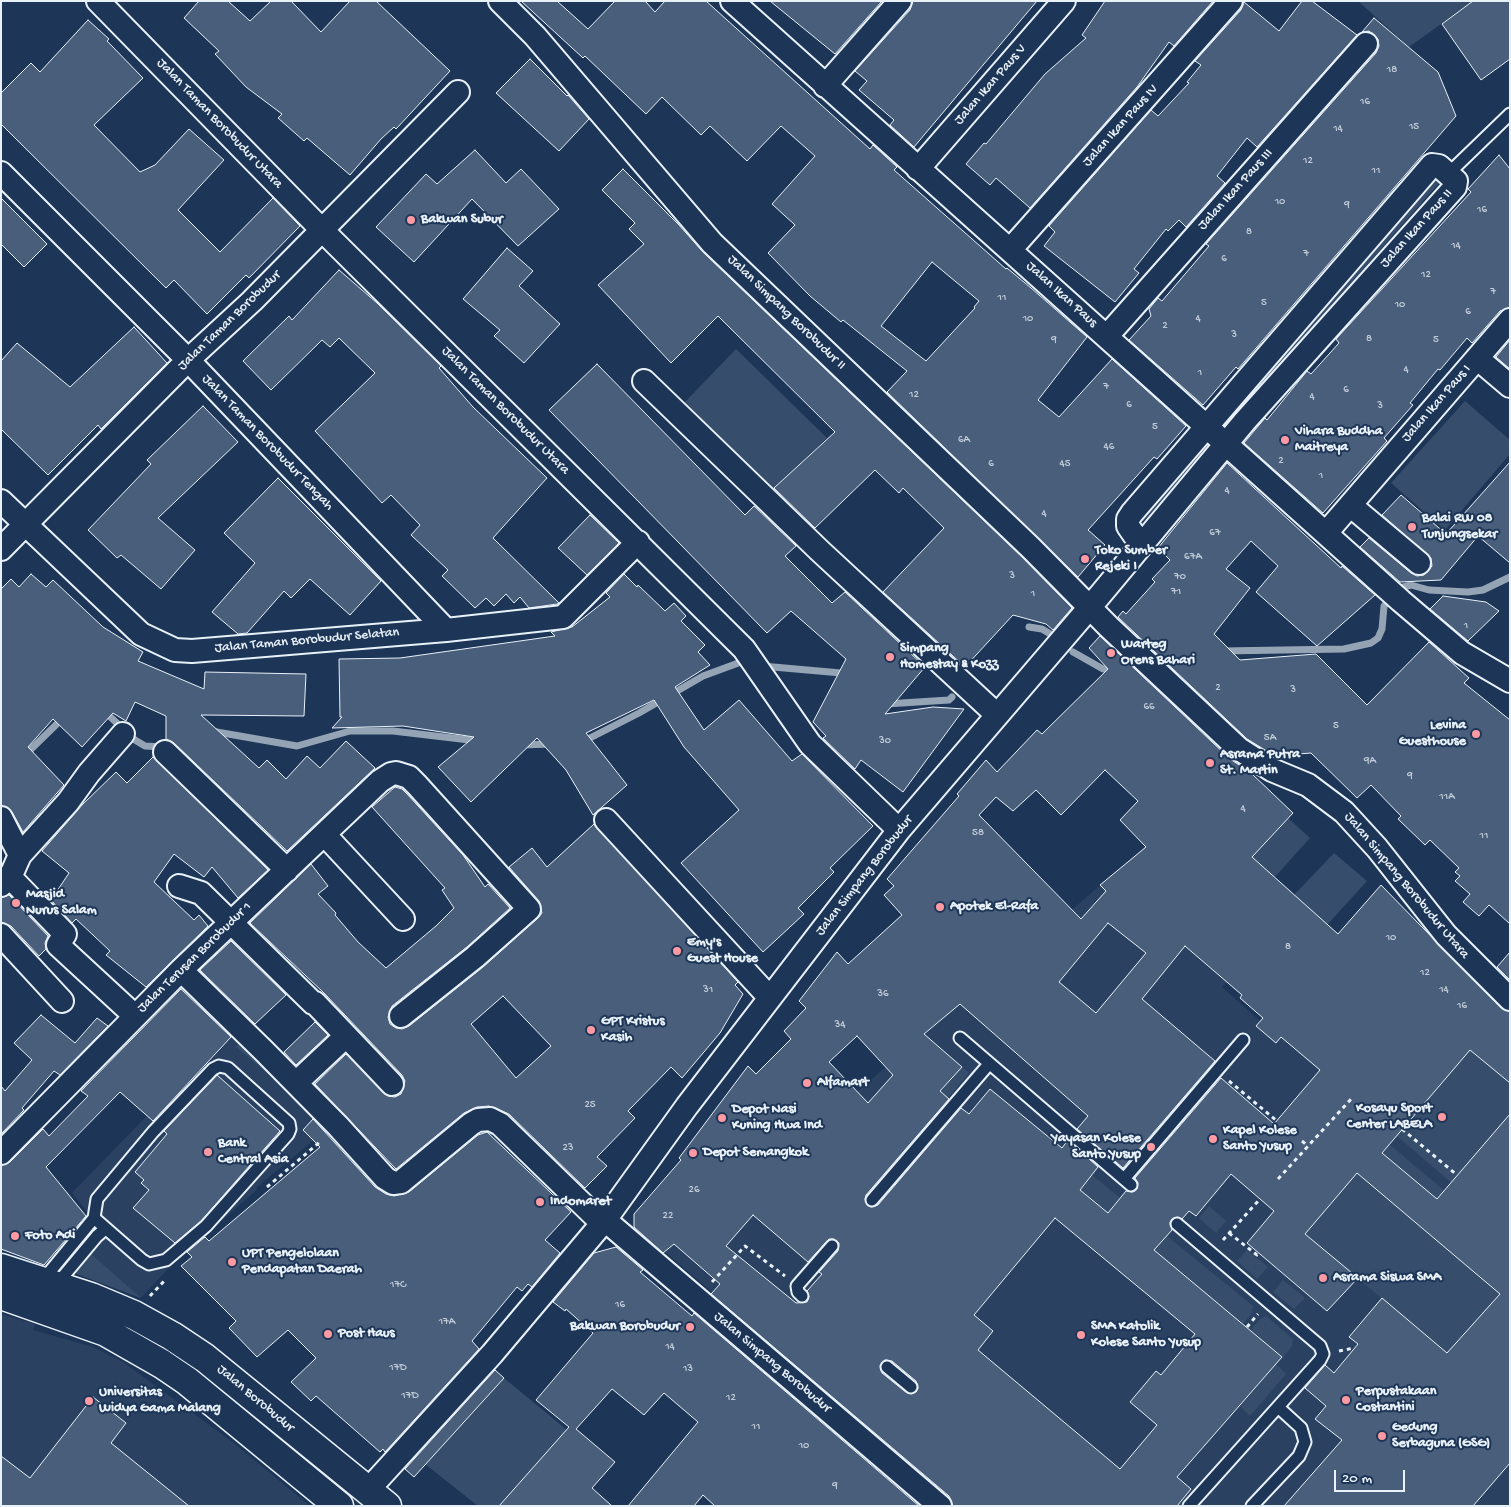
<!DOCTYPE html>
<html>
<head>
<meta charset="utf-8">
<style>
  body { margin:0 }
  #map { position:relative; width:1511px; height:1507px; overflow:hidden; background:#1d3557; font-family:"Gochi Hand",sans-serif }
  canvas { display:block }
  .frame { position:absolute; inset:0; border:2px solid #e8f1f8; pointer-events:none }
  .scale { position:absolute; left:1334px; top:1470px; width:71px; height:22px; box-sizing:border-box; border:2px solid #e8f1f8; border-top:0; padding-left:6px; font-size:15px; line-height:18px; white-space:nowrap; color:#e8f1f8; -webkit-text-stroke:4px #1d3557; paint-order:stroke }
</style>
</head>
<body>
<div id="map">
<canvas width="1511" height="1507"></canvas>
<div class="frame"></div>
<div class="scale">20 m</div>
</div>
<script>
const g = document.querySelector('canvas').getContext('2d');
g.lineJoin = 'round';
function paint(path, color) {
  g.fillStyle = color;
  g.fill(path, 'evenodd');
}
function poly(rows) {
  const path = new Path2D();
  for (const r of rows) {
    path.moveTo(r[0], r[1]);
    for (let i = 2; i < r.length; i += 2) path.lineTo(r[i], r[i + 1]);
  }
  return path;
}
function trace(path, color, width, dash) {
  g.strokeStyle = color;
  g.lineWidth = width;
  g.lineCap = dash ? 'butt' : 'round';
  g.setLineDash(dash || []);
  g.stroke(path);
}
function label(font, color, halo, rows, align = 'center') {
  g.font = font + ' "Gochi Hand",sans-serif';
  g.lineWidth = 4;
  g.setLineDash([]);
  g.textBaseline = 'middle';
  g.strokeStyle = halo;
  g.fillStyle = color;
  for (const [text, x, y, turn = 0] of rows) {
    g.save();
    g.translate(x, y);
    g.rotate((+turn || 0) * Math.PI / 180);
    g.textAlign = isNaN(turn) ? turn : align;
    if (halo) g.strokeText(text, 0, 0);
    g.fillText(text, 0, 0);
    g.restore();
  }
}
const built = poly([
  [1189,802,1255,949,1222,987,1260,1021,1470,1050,1510,1083,1510,1506,965,1506,665,1252,814,1128,1135,856],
  [237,1031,332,1125,256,1188,257,1190,181,1255,141,1298,75,1273,44,1265,89,1214,72,1193,163,1099,171,1106],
  [1,1314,35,1324,33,1330,93,1347,123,1362,230,1440,310,1506,1,1506]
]);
const green = poly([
  [1358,1,1473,1,1409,47],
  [1436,178,1440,182,1231,419,1226,419],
  [736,349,827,438,770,492,682,405],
  [1465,401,1510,440,1510,454,1445,530,1391,483],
  [1205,446,1206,450,1144,521,1138,521],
  [1288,818,1310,838,1274,878,1251,858],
  [1334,853,1367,881,1327,925,1294,895],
  [1380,971,1510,1083,1510,1233,1307,1059],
  [244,1038,309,1108,236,1047],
  [962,1067,969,1073,926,1124,918,1116],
  [1357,1117,1510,1246,1510,1262,1350,1125],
  [1357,1173,1500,1294,1447,1353,1305,1234],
  [1092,1175,1120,1198,1113,1206,1159,1244,1167,1236,1253,1306,1252,1313,1243,1324,1080,1190],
  [1209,1206,1226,1221,1216,1233,1199,1218],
  [1247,1250,1268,1267,1257,1279,1237,1261],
  [91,1254,141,1298,77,1274,76,1270],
  [1283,1280,1305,1298,1294,1309,1273,1292],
  [1266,1316,1293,1339,1292,1346,1283,1358,1251,1330,1260,1319],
  [1276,1364,1286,1374,1250,1416,1240,1406],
  [504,1378,567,1430,499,1506,478,1506,425,1464]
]);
const stream = poly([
  [1029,627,1042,629,1052,635],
  [1222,651,1344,649,1371,643,1378,638,1382,629,1384,606,1400,588,1411,585,1429,590,1468,592,1483,590,1510,577],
  [1073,652,1103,669,1117,669,1143,665],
  [762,666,841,673,847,677],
  [886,704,949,700,952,697],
  [104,711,135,740,145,746,163,747],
  [211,731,297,746,350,731,393,731,478,741],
  [581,740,588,739,639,713,703,676,741,662,749,664],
  [521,745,551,744],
  [24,756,63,718]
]);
const building = poly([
  [199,1,228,1,250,21,271,1,291,1,321,32,350,1,376,1,450,71,396,129,394,127,381,139,350,175,307,138,304,141,278,118,282,114,246,87,215,54,219,51,184,18,199,1],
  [521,1,557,1,588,29,615,1,645,1,655,12,665,1,706,1,870,149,873,145,897,167,894,170,1006,269,1007,268,1031,288,1087,337,1038,400,1059,417,1112,359,1186,426,1157,459,1154,457,1088,530,1105,545,1078,577,887,392,907,371,843,320,841,322,810,296,768,253,795,225,772,204,815,156,781,126,747,161,710,126,701,135,662,97,646,114,585,56,583,58,521,1],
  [932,262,979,301,974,307,975,308,926,361,881,326,932,262],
  [770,1,882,1,835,54,770,1],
  [913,1,1037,1,914,147,890,125,894,120,859,90,867,81,855,71,910,10,913,1],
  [1105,1,1213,1,1174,46,1169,42,1137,87,1030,208,996,178,990,185,966,164,984,143,986,144,1045,74,1086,38,1082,35,1105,1],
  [1302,1,1312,1,1357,35,1257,147,1247,138,1217,176,1225,183,1186,227,1179,220,1168,231,1166,229,1134,269,1139,273,1115,302,1044,246,1055,232,1049,226,1151,110,1158,116,1189,83,1187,82,1201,65,1195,61,1241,10,1244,2,1279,31,1302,1],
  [1473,1,1510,1,1510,59,1481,80,1442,24,1473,1],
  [1374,18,1438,72,1456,116,1238,369,1236,367,1203,405,1129,340,1151,316,1149,309,1158,298,1162,301,1209,246,1206,244,1376,53,1379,46,1378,39,1369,31,1362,32,1374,18],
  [88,20,109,39,107,41,143,78,94,125,140,172,155,165,189,129,224,160,178,210,220,252,273,198,300,226,249,278,246,275,207,314,174,280,166,288,1,124,1,93,31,63,40,72,88,20],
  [530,59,567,96,568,95,589,119,559,151,496,93,530,59],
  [475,150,506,183,521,169,559,209,518,246,472,199,414,262,376,227,426,174,437,184,475,150],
  [1499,155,1510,169,1510,307,1500,311,1472,343,1467,338,1440,370,1438,369,1410,403,1413,405,1384,438,1387,441,1323,513,1244,443,1265,418,1267,420,1307,371,1311,374,1339,343,1336,339,1471,192,1468,189,1499,155],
  [623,169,678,224,703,252,1022,557,1072,608,1053,630,1046,624,1013,615,965,667,883,592,944,528,903,488,899,493,875,470,815,528,774,488,835,432,718,316,671,363,598,285,644,244,629,229,635,223,602,190,623,169],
  [1,198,47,244,24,267,1,244,1,198],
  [507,248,533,271,519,286,560,324,524,363,494,336,500,330,463,299,507,248],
  [339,270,377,303,441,366,439,368,473,407,547,478,493,538,559,603,557,604,529,608,520,597,514,603,506,594,494,606,486,598,475,608,442,576,448,570,411,535,420,525,391,495,382,503,315,431,375,373,339,338,330,347,322,340,271,390,243,361,289,316,292,320,339,270],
  [134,327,167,363,101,429,98,425,48,475,1,429,1,361,17,343,70,387,134,327],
  [1510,340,1510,369,1496,357,1510,340],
  [597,364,745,515,754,506,796,546,785,556,832,603,845,592,925,667,885,714,933,707,964,709,903,792,861,760,855,769,823,738,826,736,813,722,846,659,791,611,767,633,549,410,597,364],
  [203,406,238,442,158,518,195,550,161,589,121,555,117,558,88,530,151,464,147,460,203,406],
  [1510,462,1510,563,1478,536,1441,580,1400,582,1360,547,1369,538,1411,573,1417,576,1424,575,1432,566,1431,558,1382,515,1401,495,1446,534,1510,462],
  [1227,463,1341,568,1342,566,1375,595,1317,646,1256,592,1278,566,1251,541,1226,569,1250,588,1214,634,1240,660,1316,654,1367,705,1429,642,1469,678,1464,683,1510,720,1510,924,1489,905,1479,916,1463,902,1470,894,1455,881,1460,876,1455,872,1459,868,1430,840,1425,845,1398,819,1401,816,1371,785,1357,798,1311,753,1275,756,1247,739,1118,617,1123,611,1126,614,1155,582,1152,579,1170,560,1158,548,1227,463],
  [278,478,381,581,350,615,310,579,291,598,284,591,247,633,238,634,212,612,255,563,224,533,278,478],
  [590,515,619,543,587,575,558,548,590,515],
  [31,574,46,587,53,580,103,627,143,652,138,661,204,689,205,672,306,674,304,716,201,715,259,768,267,760,286,779,307,756,320,768,346,741,375,768,287,851,174,743,166,739,166,716,135,702,126,721,113,713,82,747,53,719,28,747,64,785,23,832,12,812,1,805,1,589,11,579,19,587,31,574],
  [624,574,637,587,638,585,665,611,674,603,686,616,681,621,705,645,698,652,710,665,675,687,704,730,739,700,792,761,802,754,873,826,830,868,834,872,798,908,804,914,763,952,681,863,739,810,684,747,654,700,586,733,627,785,593,815,566,770,537,738,471,802,438,767,474,737,403,726,332,728,342,717,340,717,339,659,400,658,555,636,551,632,572,627,610,597,606,593,624,574],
  [1443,596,1486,602,1499,611,1468,641,1430,609,1443,596],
  [1100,636,1230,759,1250,772,1293,813,1252,857,1338,934,1381,885,1501,1008,1510,1012,1510,1083,1470,1050,1382,1153,1437,1199,1510,1114,1510,1463,1473,1506,1284,1506,1342,1440,1315,1419,1326,1406,1305,1388,1325,1365,1334,1373,1358,1344,1349,1337,1382,1298,1447,1353,1500,1294,1357,1173,1305,1234,1358,1278,1327,1311,1247,1243,1274,1211,1231,1174,1196,1216,1189,1211,1182,1219,1178,1217,1172,1219,1170,1223,1172,1230,1154,1250,1282,1357,1177,1477,1191,1489,1177,1506,953,1506,949,1496,711,1294,720,1284,674,1244,663,1253,634,1227,634,1214,681,1160,679,1158,748,1066,756,1074,791,1039,784,1031,806,1008,799,1001,837,952,848,964,902,915,884,895,894,886,887,879,959,796,957,794,986,760,997,772,1037,730,1042,734,1108,669,1089,648,1100,636],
  [1105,770,1138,801,1120,820,1146,847,1100,885,1106,891,1081,919,979,815,996,797,1013,811,1036,790,1061,815,1105,770],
  [1108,923,1146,953,1096,1013,1059,982,1108,923],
  [1185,946,1242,995,1240,998,1263,1018,1256,1026,1276,1043,1281,1037,1320,1070,1274,1124,1221,1078,1135,1178,1138,1183,1137,1189,1133,1192,1126,1191,1108,1213,1080,1190,1098,1167,1068,1140,1062,1148,990,1089,969,1114,961,1108,878,1205,871,1207,867,1205,865,1199,866,1195,949,1099,940,1091,962,1067,924,1034,960,1004,1088,1116,1077,1129,1123,1168,1215,1061,1142,999,1185,946],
  [857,1036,893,1075,868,1103,829,1062,857,1036],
  [753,1215,808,1262,829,1239,834,1239,839,1243,838,1251,819,1272,822,1274,807,1291,809,1297,807,1302,796,1303,726,1246,753,1215],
  [1055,1218,1195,1334,1161,1375,1156,1371,1130,1402,1157,1425,1120,1469,978,1350,993,1331,974,1315,1055,1218],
  [885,1360,892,1361,916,1381,918,1388,916,1392,907,1393,882,1373,880,1365,885,1360],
  [153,757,268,870,238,898,212,867,204,877,174,854,154,882,194,920,199,915,208,926,146,987,106,955,110,951,76,919,72,923,51,900,69,873,42,851,83,804,116,772,127,783,153,757],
  [395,787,402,789,407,794,463,855,485,887,488,884,510,908,467,947,392,1006,388,1017,390,1024,396,1028,402,1029,409,1026,483,967,538,918,542,913,539,901,509,867,532,848,547,867,594,824,738,982,735,985,743,994,720,1033,682,1078,671,1067,628,1111,635,1118,597,1157,607,1166,585,1188,509,1114,489,1106,477,1107,464,1113,396,1169,315,1084,346,1054,388,1096,395,1097,401,1094,405,1081,402,1075,325,994,250,923,311,864,328,886,318,894,336,913,335,915,358,942,386,968,436,926,454,908,442,890,445,888,372,807,395,787],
  [503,996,551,1046,516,1078,471,1024,503,996],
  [9,895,48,936,45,943,46,949,39,956,11,926,1,922,1,898,9,895],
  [231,941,286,995,255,1024,200,970,231,941],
  [1510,952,1510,980,1497,967,1510,952],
  [181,989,231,1037,153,1121,120,1092,46,1167,86,1216,44,1265,1,1249,1,1166,10,1162,43,1129,49,1136,88,1096,81,1091,181,989],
  [41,1015,75,1043,97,1018,108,1026,60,1075,54,1071,22,1108,24,1110,1,1134,1,1086,5,1091,32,1060,14,1043,41,1015],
  [315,1022,328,1035,296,1065,284,1052,315,1022],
  [217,1075,280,1131,201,1221,175,1243,133,1208,149,1190,141,1183,144,1180,135,1172,167,1134,164,1131,217,1075],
  [313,1119,375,1187,386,1194,394,1196,409,1192,478,1135,487,1132,571,1212,545,1240,560,1253,532,1287,528,1284,522,1291,517,1287,472,1341,479,1349,385,1452,383,1449,380,1452,316,1396,311,1401,291,1382,316,1358,288,1330,257,1357,229,1328,236,1321,181,1266,192,1257,187,1252,205,1237,209,1241,320,1147,303,1130,313,1119],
  [616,1247,643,1270,640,1272,692,1316,694,1313,919,1506,715,1506,703,1495,694,1506,628,1506,698,1422,664,1393,644,1415,612,1389,576,1429,615,1462,592,1488,612,1506,499,1506,569,1427,536,1400,593,1333,566,1309,565,1311,553,1302,594,1253,616,1247],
  [495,1370,504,1378,414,1477,405,1469,495,1370],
  [93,1397,126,1423,111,1443,189,1506,1,1506,1,1456,30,1478,93,1397]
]);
const path = poly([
  [1229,1081,1277,1121],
  [1402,1129,1457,1175],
  [1302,1141,1308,1146],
  [1278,1179,1352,1098],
  [267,1187,321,1141],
  [1229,1233,1257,1255,1259,1253],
  [1223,1240,1260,1199],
  [712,1282,745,1246,785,1276],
  [150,1296,166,1279],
  [1247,1327,1258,1314],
  [1339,1351,1354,1348],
  [1460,1439,1463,1441]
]);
const service = poly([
  [1448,174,1510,114],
  [960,1038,1131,1185],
  [1124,1179,1243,1040],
  [872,1200,989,1064],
  [1177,1224,1320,1346,1323,1354,1320,1360,1189,1506],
  [43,1280,94,1218,97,1199,153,1132,213,1069,219,1066,228,1068,289,1123,290,1129,288,1134,206,1226,166,1260,149,1264,142,1260,94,1218],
  [56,1285,97,1236,105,1229],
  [802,1296,798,1292,797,1286,832,1246],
  [887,1367,911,1387],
  [1252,1506,1299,1456,1305,1442,1301,1428,1278,1407]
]);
const minor = poly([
  [98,1,322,230,744,649,810,744,899,830],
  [500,1,535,36,712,243,1031,548,1109,627,1239,749,1272,770,1308,785,1344,812,1377,848,1446,935,1510,999],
  [732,1,1401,601,1462,653,1510,681],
  [825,86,900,1],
  [918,169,1064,1],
  [1,173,188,360,446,630],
  [1010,250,1231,1],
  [1107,336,1366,44],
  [1477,358,1510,386],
  [644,381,820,551,996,714],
  [1,501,141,634,175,650,192,651,446,630,563,617,638,542],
  [1350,505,1419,563],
  [1326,533,1510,320],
  [1,549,188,360,252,301,458,92],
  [165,752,287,870],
  [1,818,20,855],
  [606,820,770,998],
  [324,834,403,919],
  [9,876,65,934,58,945,135,1016],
  [1,885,12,873,20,855,68,802,89,773,123,734],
  [179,886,201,893,313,1003,315,1003,392,1084],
  [1,935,62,1001],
  [181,970,263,1050,338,1126,385,1178,393,1183,401,1182,471,1124,478,1120,490,1119,500,1124,602,1223],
  [296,1083,346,1036],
  [1,1153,181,970,380,781,391,774,396,773,409,777,417,785,529,909,475,957,401,1016],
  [605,1220,940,1506],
  [368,1490,492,1354,605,1220,687,1106,899,830,1090,607,1245,421,1455,187,1456,181,1439,166,1432,165,1132,513,1128,519,1128,526,1141,545]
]);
const primary = poly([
  [1,1268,91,1297,134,1315,172,1336,205,1358,387,1506],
  [1,1295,106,1332,162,1364,187,1381,339,1506]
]);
const markers = [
  [411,220,5,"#ff9aa2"],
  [1285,440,5,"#ff9aa2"],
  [1412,527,5,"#ff9aa2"],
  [1085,559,5,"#ff9aa2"],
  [1111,653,5,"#ff9aa2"],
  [890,657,5,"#ff9aa2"],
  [1476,734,5,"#ff9aa2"],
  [1210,763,5,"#ff9aa2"],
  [16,903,5,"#ff9aa2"],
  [940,907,5,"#ff9aa2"],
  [677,951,5,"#ff9aa2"],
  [591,1030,5,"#ff9aa2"],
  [807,1083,5,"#ff9aa2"],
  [1442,1117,5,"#ff9aa2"],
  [722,1118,5,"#ff9aa2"],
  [1213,1139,5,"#ff9aa2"],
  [1151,1147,5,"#ff9aa2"],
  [208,1152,5,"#ff9aa2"],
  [693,1153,5,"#ff9aa2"],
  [540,1202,5,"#ff9aa2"],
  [15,1236,5,"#ff9aa2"],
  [232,1262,5,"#ff9aa2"],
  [1323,1278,5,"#ff9aa2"],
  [690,1327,5,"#ff9aa2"],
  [328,1334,5,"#ff9aa2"],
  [1081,1335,5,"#ff9aa2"],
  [1346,1400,5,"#ff9aa2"],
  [89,1401,5,"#ff9aa2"],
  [1382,1436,5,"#ff9aa2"]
];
const numberNames = [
  ["18",1392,70],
  ["16",1365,102],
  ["15",1414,127],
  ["14",1338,129],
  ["12",1308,161],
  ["11",1376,171],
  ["10",1280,202],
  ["9",1347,205],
  ["16",1482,210],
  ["8",1249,232],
  ["14",1456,246],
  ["7",1306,254],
  ["6",1224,259],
  ["12",1426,275],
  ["7",1493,292],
  ["11",1002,298],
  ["5",1264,303],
  ["10",1400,305],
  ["6",1468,312],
  ["10",1028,319],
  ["4",1198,319],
  ["2",1165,326],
  ["3",1234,335],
  ["8",1369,339],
  ["9",1054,340],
  ["5",1436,340],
  ["4",1406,370],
  ["1",1200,373],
  ["7",1106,387],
  ["6",1346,390],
  ["12",914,395],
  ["4",1312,397],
  ["6",1129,405],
  ["3",1380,406],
  ["5",1155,427],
  ["6A",964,440],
  ["46",1109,447],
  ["2",1281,461],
  ["6",991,464],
  ["45",1065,464],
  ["1",1321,476],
  ["4",1227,491],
  ["4",1044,514],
  ["67",1215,533],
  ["67A",1193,557],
  ["3",1012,576],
  ["70",1180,577],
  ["71",1176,592],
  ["1",1033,594],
  ["1",1466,626],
  ["2",1218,688],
  ["3",1293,690],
  ["66",1149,707],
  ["5",1336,726],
  ["5A",1270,738],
  ["30",885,741],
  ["9A",1370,761],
  ["9",1410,776],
  ["11A",1447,797],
  ["4",1243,809],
  ["58",978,833],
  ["11",1484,836],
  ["10",1391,938],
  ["8",1288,947],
  ["12",1425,973],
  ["31",708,990],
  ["14",1444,990],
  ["36",883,994],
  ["16",1462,1006],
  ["34",840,1025],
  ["25",590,1105],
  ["23",568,1148],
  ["26",694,1190],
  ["22",668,1216],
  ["17C",398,1285],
  ["16",620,1305],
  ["17A",447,1322],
  ["14",670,1347],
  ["17D",398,1368],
  ["13",688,1369],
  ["17D",410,1396],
  ["12",731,1398],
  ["11",756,1427],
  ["10",804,1446],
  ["9",835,1486]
];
const streetNames = [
  ["Jalan Ikan Paus V",991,85,-49],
  ["Jalan Taman Borobudur Utara",219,124,46],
  ["Jalan Ikan Paus IV",1121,126,-48],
  ["Jalan Ikan Paus III",1236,190,-48],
  ["Jalan Ikan Paus II",1417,229,-48],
  ["Jalan Ikan Paus",1061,295,42],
  ["Jalan Simpang Borobudur II",786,313,44],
  ["Jalan Taman Borobudur",230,321,-44],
  ["Jalan Ikan Paus I",1437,404,-49],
  ["Jalan Taman Borobudur Utara",505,411,45],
  ["Jalan Taman Borobudur Tengah",267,443,46],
  ["Jalan Taman Borobudur Selatan",307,641,-5],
  ["Jalan Simpang Borobudur",865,876,-52],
  ["Jalan Simpang Borobudur Utara",1406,886,50],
  ["Jalan Terusan Borobudur 1",195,958,-44],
  ["Jalan Simpang Borobudur",772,1363,40],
  ["Jalan Borobudur",255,1399,40]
];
const poiNames = [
  ["Bakwan Subur",421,220],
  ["Vihara Buddha",1295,432],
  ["Maitreya",1295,448],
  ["Balai RW 08",1422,519],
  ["Tunjungsekar",1422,535],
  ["Toko Sumber",1095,551],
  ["Rejeki I",1095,567],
  ["Warteg",1121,645],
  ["Orens Bahari",1121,661],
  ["Simpang",900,649],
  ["Homestay & Kozz",900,665],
  ["Levina",1466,726,"right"],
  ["Guesthouse",1466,742,"right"],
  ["Asrama Putra",1220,755],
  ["St. Martin",1220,771],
  ["Masjid",26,895],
  ["Nurus Salam",26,911],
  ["Apotek El-Rafa",950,907],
  ["Emy's",687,943],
  ["Guest House",687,959],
  ["GPT Kristus",601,1022],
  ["Kasih",601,1038],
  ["Alfamart",817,1083],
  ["Kosayu Sport",1432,1109,"right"],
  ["Center LABELA",1432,1125,"right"],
  ["Depot Nasi",732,1110],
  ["Kuning Hwa Ind",732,1126],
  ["Kapel Kolese",1223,1131],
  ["Santo Yusup",1223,1147],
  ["Yayasan Kolese",1141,1139,"right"],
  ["Santo Yusup",1141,1155,"right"],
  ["Bank",218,1144],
  ["Central Asia",218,1160],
  ["Depot Semangkok",703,1153],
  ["Indomaret",550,1202],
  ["Foto Adi",25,1236],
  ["UPT Pengelolaan",242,1254],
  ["Pendapatan Daerah",242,1270],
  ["Asrama Siswa SMA",1333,1278],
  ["Bakwan Borobudur",680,1327,"right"],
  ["SMA Katolik",1091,1327],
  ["Kolese Santo Yusup",1091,1343],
  ["Post Haus",338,1334],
  ["Perpustakaan",1356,1392],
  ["Costantini",1356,1408],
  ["Universitas",99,1393],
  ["Widya Gama Malang",99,1409],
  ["Gedung",1392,1428],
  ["Serbaguna (GSG)",1392,1444]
];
paint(built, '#2a4162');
paint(green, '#374d6c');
trace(stream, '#95a4b5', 7);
paint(building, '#495e7a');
trace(building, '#e8f1f8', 1);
trace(service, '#e8f1f8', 15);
trace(minor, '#e8f1f8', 26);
trace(primary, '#e8f1f8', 31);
trace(path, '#e8f1f8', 3, [4, 4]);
trace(service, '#1d3557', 11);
trace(minor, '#1d3557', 22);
trace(primary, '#1d3557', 28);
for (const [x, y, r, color] of markers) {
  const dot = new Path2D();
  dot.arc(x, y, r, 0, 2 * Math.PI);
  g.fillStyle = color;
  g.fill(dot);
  trace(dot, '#1d3557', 2);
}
label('11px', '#c0ccd8', null, numberNames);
label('14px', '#e8f1f8', '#1d3557', streetNames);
label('bold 14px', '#e8f1f8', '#1d3557', poiNames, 'left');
</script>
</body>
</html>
